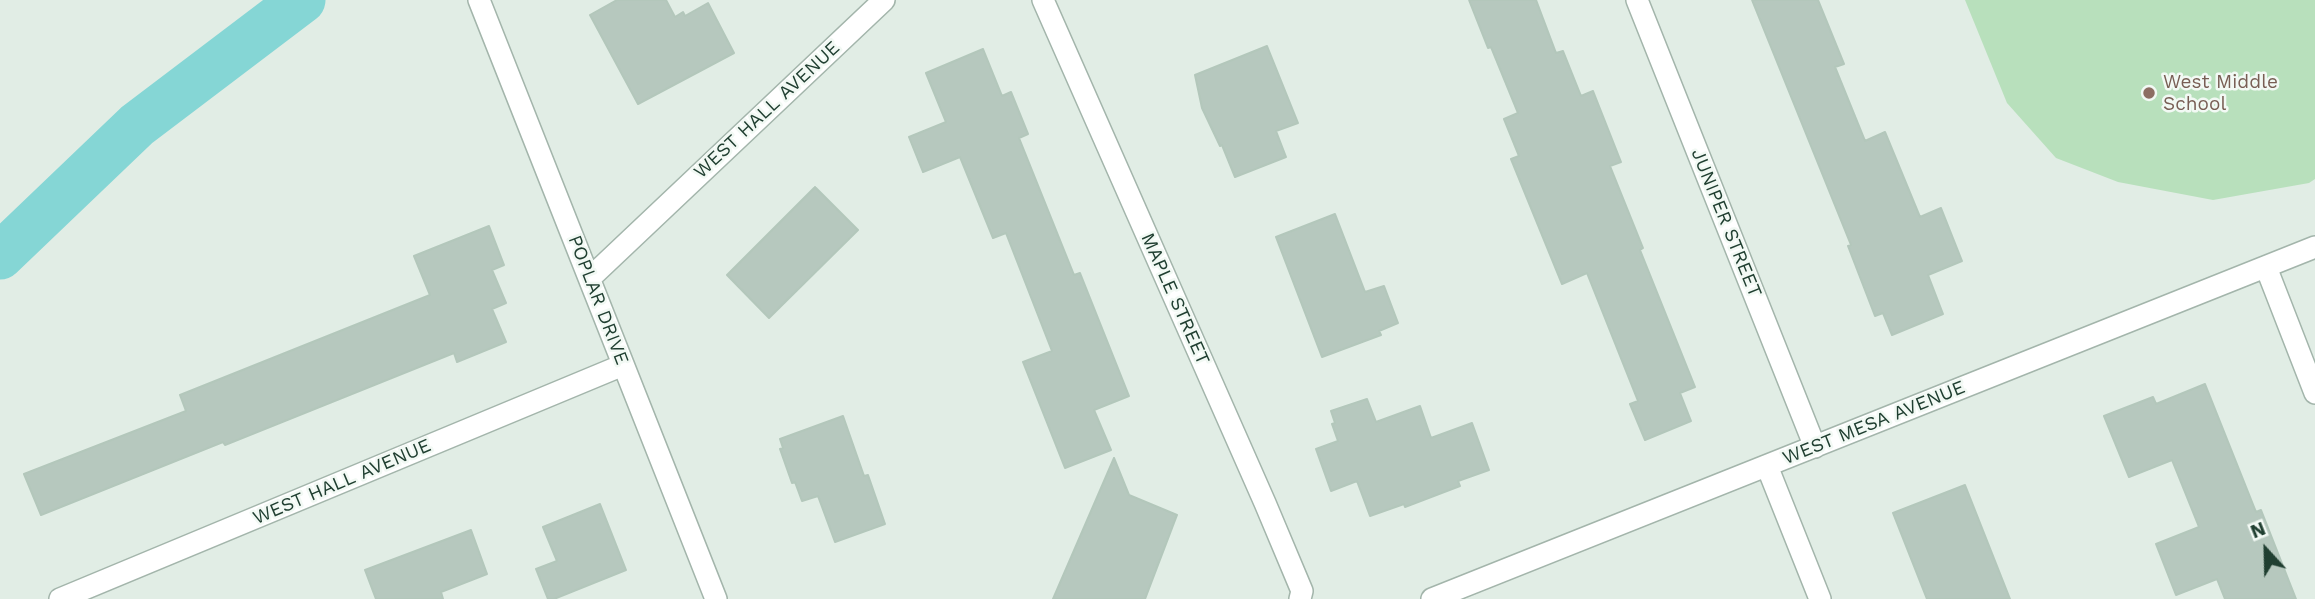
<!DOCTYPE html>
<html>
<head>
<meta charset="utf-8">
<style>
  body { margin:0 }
  #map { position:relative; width:2315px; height:599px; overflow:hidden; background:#e1ede5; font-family:"Work Sans",sans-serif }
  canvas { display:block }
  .north { position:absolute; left:2231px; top:515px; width:70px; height:70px; -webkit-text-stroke:5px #f2f9f4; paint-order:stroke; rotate:338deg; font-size:19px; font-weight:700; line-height:28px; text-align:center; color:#203f31 }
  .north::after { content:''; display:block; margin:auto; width:24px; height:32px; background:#203f31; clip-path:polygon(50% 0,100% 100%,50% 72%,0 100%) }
</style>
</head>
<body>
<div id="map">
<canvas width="2315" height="599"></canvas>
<div class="north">N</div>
</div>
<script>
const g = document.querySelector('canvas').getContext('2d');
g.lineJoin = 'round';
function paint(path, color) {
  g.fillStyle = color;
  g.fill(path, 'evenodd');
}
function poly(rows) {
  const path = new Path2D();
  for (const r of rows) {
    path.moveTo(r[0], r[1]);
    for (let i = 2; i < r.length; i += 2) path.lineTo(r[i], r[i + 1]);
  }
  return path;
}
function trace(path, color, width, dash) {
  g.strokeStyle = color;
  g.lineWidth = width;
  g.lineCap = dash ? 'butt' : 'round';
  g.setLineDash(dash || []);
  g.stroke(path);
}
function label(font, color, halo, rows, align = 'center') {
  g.font = font + ' "Work Sans",sans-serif';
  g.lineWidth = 5;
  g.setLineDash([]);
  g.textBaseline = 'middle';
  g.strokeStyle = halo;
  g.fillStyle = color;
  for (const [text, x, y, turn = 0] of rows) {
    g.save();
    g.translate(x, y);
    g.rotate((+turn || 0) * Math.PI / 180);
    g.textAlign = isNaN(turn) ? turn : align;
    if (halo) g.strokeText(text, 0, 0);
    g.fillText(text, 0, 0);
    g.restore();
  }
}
const green = poly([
  [1965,0,2315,0,2315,179,2309,183,2213,200,2118,182,2056,158,2007,103]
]);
const canal = poly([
  [0,256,137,125,302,0]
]);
const building = poly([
  [617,0,666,0,675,17,683,12,685,16,708,3,734,53,638,104,590,15,617,0],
  [1469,0,1536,0,1556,53,1563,51,1581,96,1593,91,1621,162,1610,166,1643,248,1640,250,1695,387,1680,393,1691,421,1645,440,1630,404,1638,401,1587,273,1562,284,1511,159,1519,156,1504,119,1518,113,1491,47,1488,48,1469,0],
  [1752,0,1818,0,1844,64,1835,67,1865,141,1885,132,1920,217,1941,208,1962,261,1928,275,1943,314,1892,335,1883,313,1875,316,1848,246,1851,245,1752,0],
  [1267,46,1298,123,1276,131,1286,157,1235,177,1222,145,1220,146,1202,108,1195,75,1267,46],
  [983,49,1002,96,1011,92,1028,134,1019,138,1074,275,1080,273,1129,396,1094,410,1111,450,1065,468,1023,362,1052,351,1006,233,993,238,960,157,923,172,909,137,946,122,926,73,983,49],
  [815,187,858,230,769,318,727,275,815,187],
  [1335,214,1365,292,1384,286,1398,323,1379,331,1381,335,1322,357,1276,237,1335,214],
  [489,226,504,265,492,270,506,303,492,309,506,342,457,362,454,353,225,445,223,442,41,515,24,474,186,411,180,395,430,295,414,256,489,226],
  [2205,384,2256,512,2261,510,2296,599,2225,599,2217,579,2176,595,2156,544,2199,527,2172,460,2129,477,2104,416,2153,397,2156,404,2205,384],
  [1367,399,1376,422,1420,406,1431,438,1472,423,1489,470,1458,481,1460,486,1405,507,1404,504,1370,516,1357,481,1331,491,1316,449,1338,441,1332,424,1335,423,1331,411,1367,399],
  [843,416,864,476,868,475,885,524,835,542,818,496,802,501,795,482,792,483,780,449,783,448,780,439,843,416],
  [1114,458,1129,495,1177,515,1145,599,1053,599,1114,458],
  [1965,485,2010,599,1927,599,1893,513,1965,485],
  [600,504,626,570,554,599,548,599,536,569,557,561,543,527,600,504],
  [471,530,487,574,441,592,443,599,376,599,365,570,471,530]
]);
const minor = poly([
  [479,0,716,599],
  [1043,0,1265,503,1302,591,1300,599],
  [1637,0,1815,447],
  [2266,267,2315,393],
  [590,278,884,0],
  [1767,466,1820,599],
  [60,599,623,365],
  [1432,599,2315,247]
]);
const markers = [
  [2149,93,7,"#8d6e63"]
];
const educationNames = [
  ["West Middle",2163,82],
  ["School",2163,104]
];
const streetNames = [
  ["WEST HALL AVENUE",767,110,-43],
  ["JUNIPER STREET",1726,223,68],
  ["MAPLE STREET",1175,299,66],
  ["POPLAR DRIVE",598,300,69],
  ["WEST MESA AVENUE",1874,423,-22],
  ["WEST HALL AVENUE",342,482,-23]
];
paint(green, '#b8e0bc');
trace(canal, '#85d6d5', 47);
paint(building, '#b6c8be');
trace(building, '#b3c7bb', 2);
trace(minor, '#a3b5ab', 24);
trace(minor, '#fff', 21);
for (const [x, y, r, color] of markers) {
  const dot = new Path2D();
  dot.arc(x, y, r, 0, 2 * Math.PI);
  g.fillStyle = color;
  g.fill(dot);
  trace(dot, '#f2f9f4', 2.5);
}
label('19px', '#785e54', '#f2f9f4', educationNames, 'left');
label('19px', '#203f31', '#f2f9f4', streetNames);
</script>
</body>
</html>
